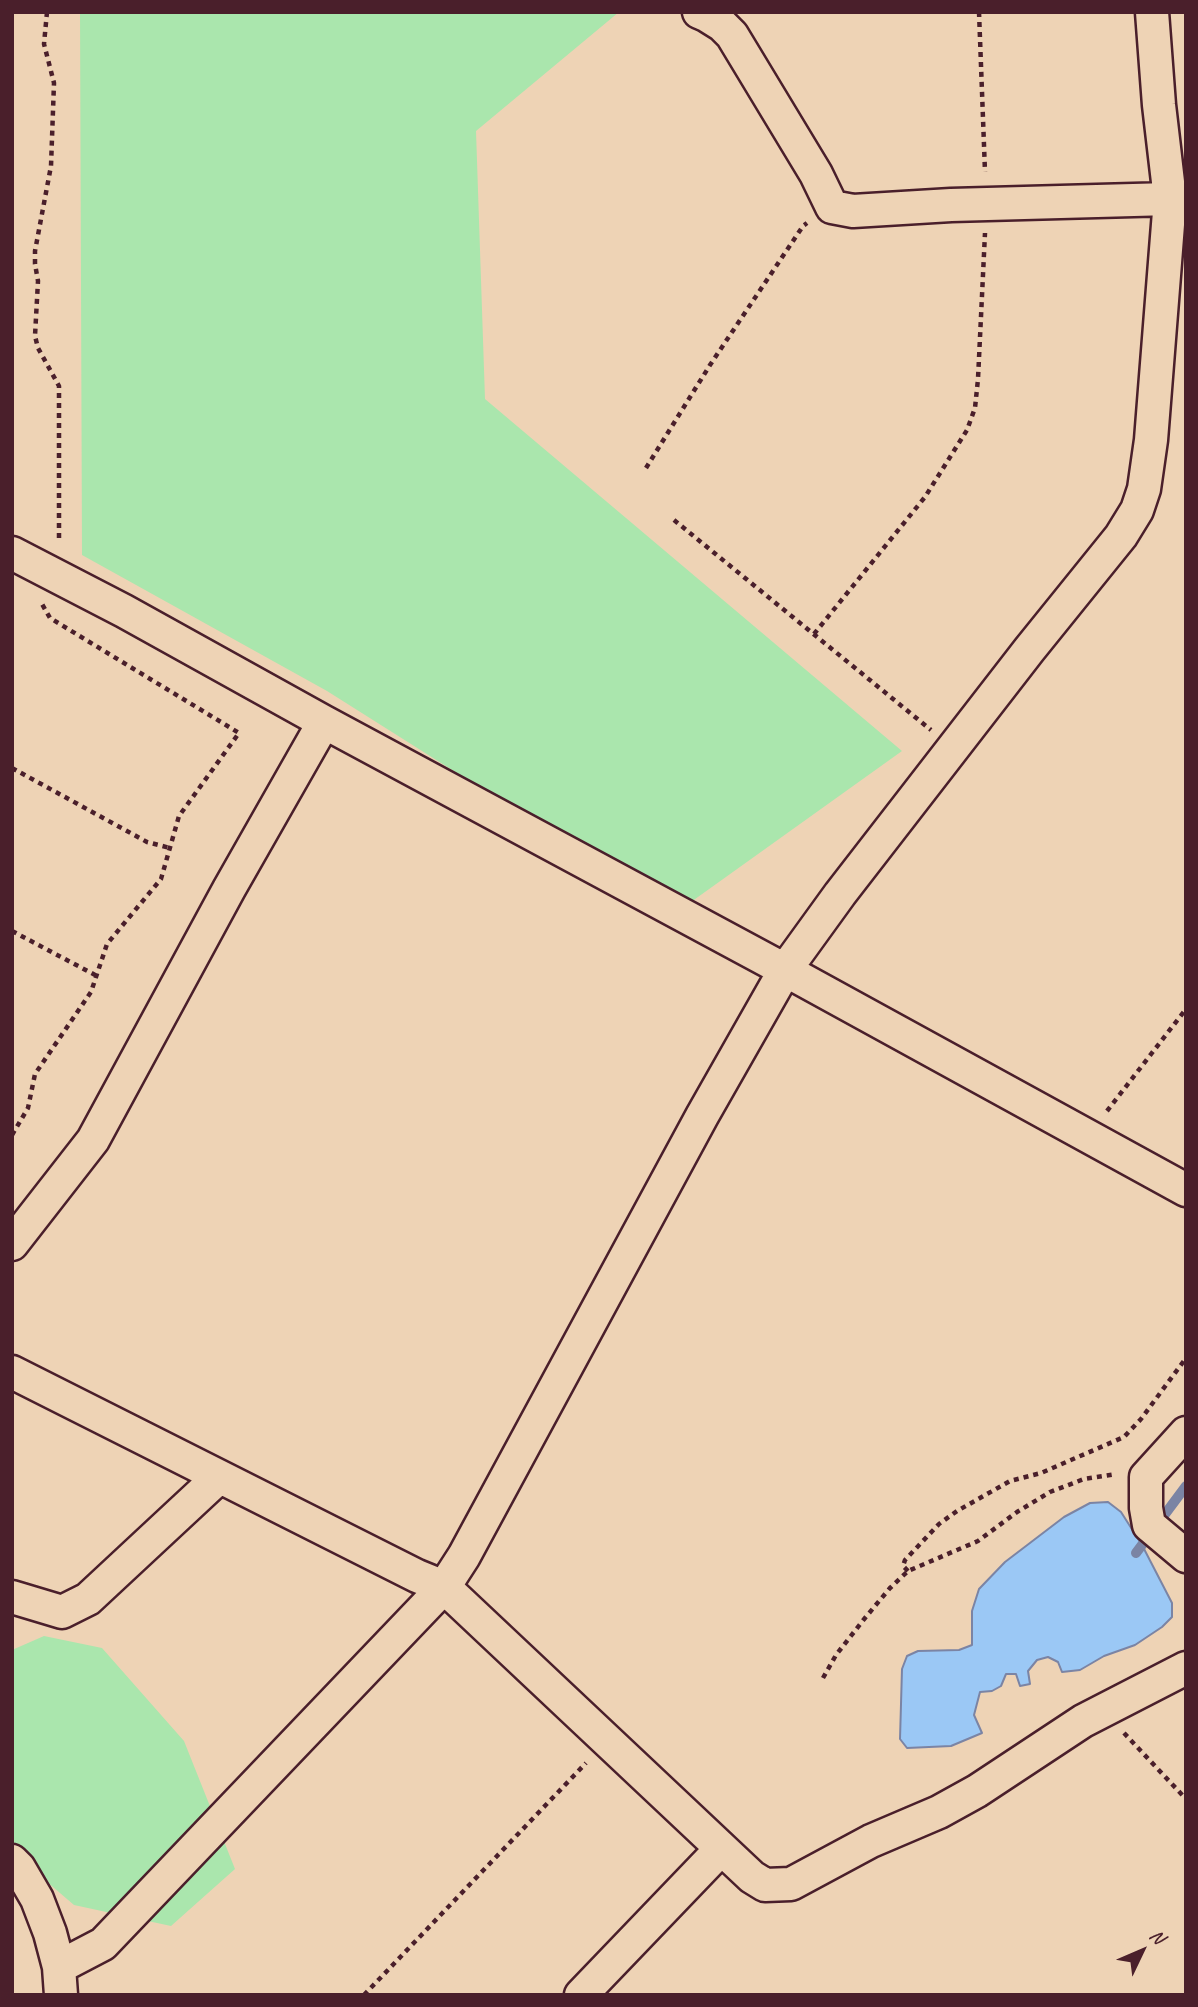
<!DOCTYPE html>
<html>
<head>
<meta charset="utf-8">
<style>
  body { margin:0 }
  #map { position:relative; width:1198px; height:2007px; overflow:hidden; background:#eed3b5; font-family:Caveat,sans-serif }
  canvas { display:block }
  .frame { position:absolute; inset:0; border:14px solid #4a1f2b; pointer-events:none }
  .north { position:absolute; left:1107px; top:1916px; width:70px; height:70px; -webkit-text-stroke:5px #eed3b5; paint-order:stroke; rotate:46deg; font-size:19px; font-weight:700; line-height:28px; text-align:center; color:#4a1f2b }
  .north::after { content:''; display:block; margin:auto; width:24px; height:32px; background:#4a1f2b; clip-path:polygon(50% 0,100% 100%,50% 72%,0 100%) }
</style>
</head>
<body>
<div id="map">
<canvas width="1198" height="2007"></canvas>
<div class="frame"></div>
<div class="north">N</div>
</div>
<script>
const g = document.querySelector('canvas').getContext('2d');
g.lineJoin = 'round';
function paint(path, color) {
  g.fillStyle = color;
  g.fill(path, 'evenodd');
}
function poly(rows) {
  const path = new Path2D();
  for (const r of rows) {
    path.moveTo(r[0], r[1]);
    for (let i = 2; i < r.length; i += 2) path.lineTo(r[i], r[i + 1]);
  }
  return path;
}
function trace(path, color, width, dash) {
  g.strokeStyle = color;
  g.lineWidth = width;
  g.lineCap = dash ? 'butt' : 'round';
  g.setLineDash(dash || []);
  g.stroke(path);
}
const green = poly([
  [80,12,619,12,476,131,485,399,902,751,677,912,327,691,82,555],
  [44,1636,102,1648,184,1741,235,1869,171,1926,74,1905,12,1852,12,1650]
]);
const water = poly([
  [1108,1502,1121,1512,1142,1545,1172,1603,1172,1617,1162,1627,1135,1645,1104,1656,1080,1670,1062,1672,1058,1662,1048,1657,1037,1660,1028,1671,1030,1684,1020,1686,1016,1674,1006,1674,1001,1686,992,1691,980,1692,974,1715,982,1733,951,1746,907,1748,900,1739,902,1669,907,1656,918,1651,959,1650,972,1645,972,1611,979,1589,1005,1562,1064,1517,1090,1503,1108,1502]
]);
const stream = poly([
  [1136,1553,1186,1486]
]);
const path = poly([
  [47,12,44,44,54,83,51,166,35,251,35,264,38,281,35,336,38,348,59,386,59,542],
  [979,12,985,172],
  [646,468,710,365,803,226,807,223],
  [674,520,931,730],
  [814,634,925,497,967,430,975,408,978,379,985,233],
  [12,768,147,842,170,848],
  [12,931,97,976],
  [1107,1111,1186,1009],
  [12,1135,28,1108,35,1074,91,992,107,944,161,879,179,816,239,733,50,618,42,604],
  [908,1571,903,1566,905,1560,939,1524,957,1511,1010,1481,1041,1473,1124,1437,1141,1419,1186,1358],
  [823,1678,836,1655,865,1618,890,1588,908,1571,978,1541,1017,1512,1050,1492,1084,1479,1116,1474],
  [1124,1733,1186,1799],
  [364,1995,586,1763]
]);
const minor = poly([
  [699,12,706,15,722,25,732,35,816,174,832,207,853,211,951,205,1170,199,1186,201],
  [12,553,124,611,324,722,785,970,1186,1190],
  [12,1244,93,1140,229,889,324,722],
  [12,1372,417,1576,444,1587,752,1877,765,1885,791,1884,871,1841,939,1812,977,1791,1083,1721,1186,1668],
  [1186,1433,1146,1477,1146,1508,1149,1525,1186,1556],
  [12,1597,62,1612,88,1599,219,1477],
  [12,1861,19,1868,37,1899,50,1933,59,1967,61,1995],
  [59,1967,103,1944,444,1587,464,1556,702,1116,785,970,840,894,1029,650,1121,536,1137,510,1144,489,1151,440,1170,199,1159,105,1152,12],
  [581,1995,721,1849]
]);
paint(green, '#aae6ad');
paint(water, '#9bc8f5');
trace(water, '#7b84a4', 2);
trace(stream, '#7b84a4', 10);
trace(minor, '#4a1f2b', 37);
trace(path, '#4a1f2b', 4.5, [5, 5]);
trace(minor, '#eed3b5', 32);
</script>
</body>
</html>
